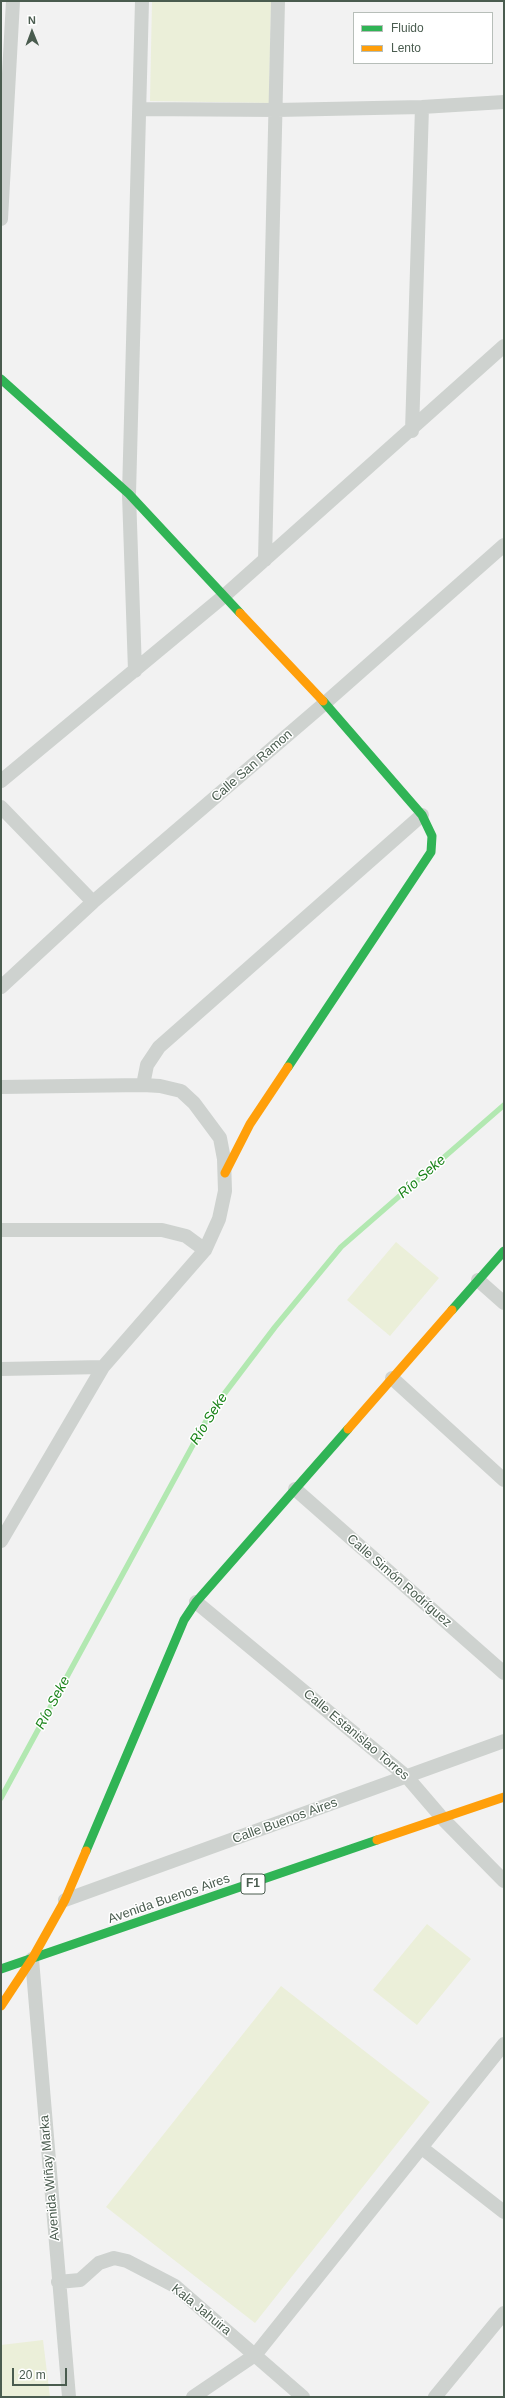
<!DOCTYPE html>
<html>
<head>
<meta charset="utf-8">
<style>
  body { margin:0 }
  #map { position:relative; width:505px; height:2398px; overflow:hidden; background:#f2f2f2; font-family:Arial,sans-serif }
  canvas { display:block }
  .frame { position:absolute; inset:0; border:2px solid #4a5c4f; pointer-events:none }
  .legend { position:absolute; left:353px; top:12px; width:140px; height:52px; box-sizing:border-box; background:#fff; border:1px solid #b7beb9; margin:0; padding:5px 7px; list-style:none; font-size:12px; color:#4a5c4f }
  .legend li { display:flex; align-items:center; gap:8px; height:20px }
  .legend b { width:20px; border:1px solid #b7beb9 }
  .north { position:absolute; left:12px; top:12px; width:40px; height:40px; -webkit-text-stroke:3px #fff; paint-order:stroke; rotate:359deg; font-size:11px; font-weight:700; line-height:16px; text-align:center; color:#4a5c4f }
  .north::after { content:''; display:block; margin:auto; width:14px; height:18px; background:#4a5c4f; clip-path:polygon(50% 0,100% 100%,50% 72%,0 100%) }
  .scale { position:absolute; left:12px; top:2368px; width:55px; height:18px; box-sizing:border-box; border:2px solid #4a5c4f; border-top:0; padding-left:5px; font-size:12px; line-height:14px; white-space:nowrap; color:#4a5c4f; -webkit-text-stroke:3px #fff; paint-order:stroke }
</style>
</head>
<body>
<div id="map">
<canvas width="505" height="2398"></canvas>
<div class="frame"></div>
<ul class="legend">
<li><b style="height:5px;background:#30b455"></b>Fluido</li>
<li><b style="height:5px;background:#ff9f0a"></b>Lento</li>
</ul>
<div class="north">N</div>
<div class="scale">20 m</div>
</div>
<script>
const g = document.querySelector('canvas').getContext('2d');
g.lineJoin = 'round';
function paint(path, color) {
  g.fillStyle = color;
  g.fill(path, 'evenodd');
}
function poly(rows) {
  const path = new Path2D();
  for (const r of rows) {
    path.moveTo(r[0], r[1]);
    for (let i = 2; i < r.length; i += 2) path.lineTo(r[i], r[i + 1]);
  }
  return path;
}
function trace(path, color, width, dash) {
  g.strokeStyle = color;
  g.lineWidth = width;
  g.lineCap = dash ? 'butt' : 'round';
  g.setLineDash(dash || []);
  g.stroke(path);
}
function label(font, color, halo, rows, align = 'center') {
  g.font = font + ' Arial,sans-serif';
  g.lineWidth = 3;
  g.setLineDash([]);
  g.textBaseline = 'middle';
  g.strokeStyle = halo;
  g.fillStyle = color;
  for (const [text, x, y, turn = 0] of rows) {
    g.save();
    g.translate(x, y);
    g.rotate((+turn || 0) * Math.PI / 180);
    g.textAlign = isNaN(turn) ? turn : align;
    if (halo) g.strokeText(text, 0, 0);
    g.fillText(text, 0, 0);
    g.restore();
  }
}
const green = poly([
  [152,1,271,1,269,103,150,101],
  [396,1242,439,1278,390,1336,347,1300],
  [427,1924,471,1959,417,2025,373,1990],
  [281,1986,430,2102,255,2323,106,2207],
  [43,2340,50,2397,1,2397,1,2345]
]);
const stream = poly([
  [1,1798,212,1410,275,1327,341,1247,504,1105]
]);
const street = poly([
  [140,109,277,110,422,107,504,102],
  [1,219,13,1],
  [412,431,422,107],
  [265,560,278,1],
  [135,671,129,494,142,1],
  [1,781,224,596,504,346],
  [1,807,93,902],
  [1,987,93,902,325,703,504,545],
  [143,1085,147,1065,159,1047,422,815],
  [1,1087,143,1085,160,1086,181,1091,194,1103,220,1138,224,1159,225,1191,219,1219,205,1250,103,1367,1,1541],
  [1,1230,162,1230,186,1236,205,1250],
  [478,1280,504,1303],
  [1,1369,103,1367],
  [392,1378,504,1480],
  [295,1489,504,1673],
  [196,1602,407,1777,443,1819,504,1881],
  [65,1900,504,1741],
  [32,1959,69,2397],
  [422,2148,504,2212],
  [58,2282,80,2280,99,2263,114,2258,127,2261,175,2286,303,2397],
  [193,2397,255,2355,504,2044],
  [435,2397,504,2313]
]);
const fast = poly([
  [1,379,129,494,240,613],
  [288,1067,431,852,432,836,422,815,323,701],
  [452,1310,504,1251],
  [86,1851,184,1620,196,1602,348,1429],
  [1,1969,377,1840]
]);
const slow = poly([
  [240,613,323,701],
  [225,1173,250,1124,288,1067],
  [348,1429,452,1310],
  [377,1840,504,1797],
  [1,2006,32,1959,65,1900,86,1851]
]);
const shields = [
  [253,1884,24]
];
const shieldNames = [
  ["F1",253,1884]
];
const streetNames = [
  ["Calle San Ramon",252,766,-41],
  ["Calle Simón Rodríguez",399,1581,41],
  ["Calle Estanislao Torres",356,1735,40],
  ["Calle Buenos Aires",285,1821,-20],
  ["Avenida Buenos Aires",169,1899,-19],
  ["Avenida Wiñay Marka",50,2178,-95],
  ["Kala Jahuira",201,2310,39]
];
const waterNames = [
  ["Río Seke",422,1177,-41],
  ["Río Seke",209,1419,-58],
  ["Río Seke",53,1703,-62]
];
paint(green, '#ebefd9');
trace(stream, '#b2e8b1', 5.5);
trace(street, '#ced2cf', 14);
trace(fast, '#30b455', 9);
trace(slow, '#ff9f0a', 9);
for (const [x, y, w] of shields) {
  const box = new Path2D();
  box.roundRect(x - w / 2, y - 10, w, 20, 3);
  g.fillStyle = '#fff';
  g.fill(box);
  trace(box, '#4a5c4f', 1);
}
label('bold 12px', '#4a5c4f', null, shieldNames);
label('13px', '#4a5c4f', '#fff', streetNames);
label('italic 14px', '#198318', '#fff', waterNames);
</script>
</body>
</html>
